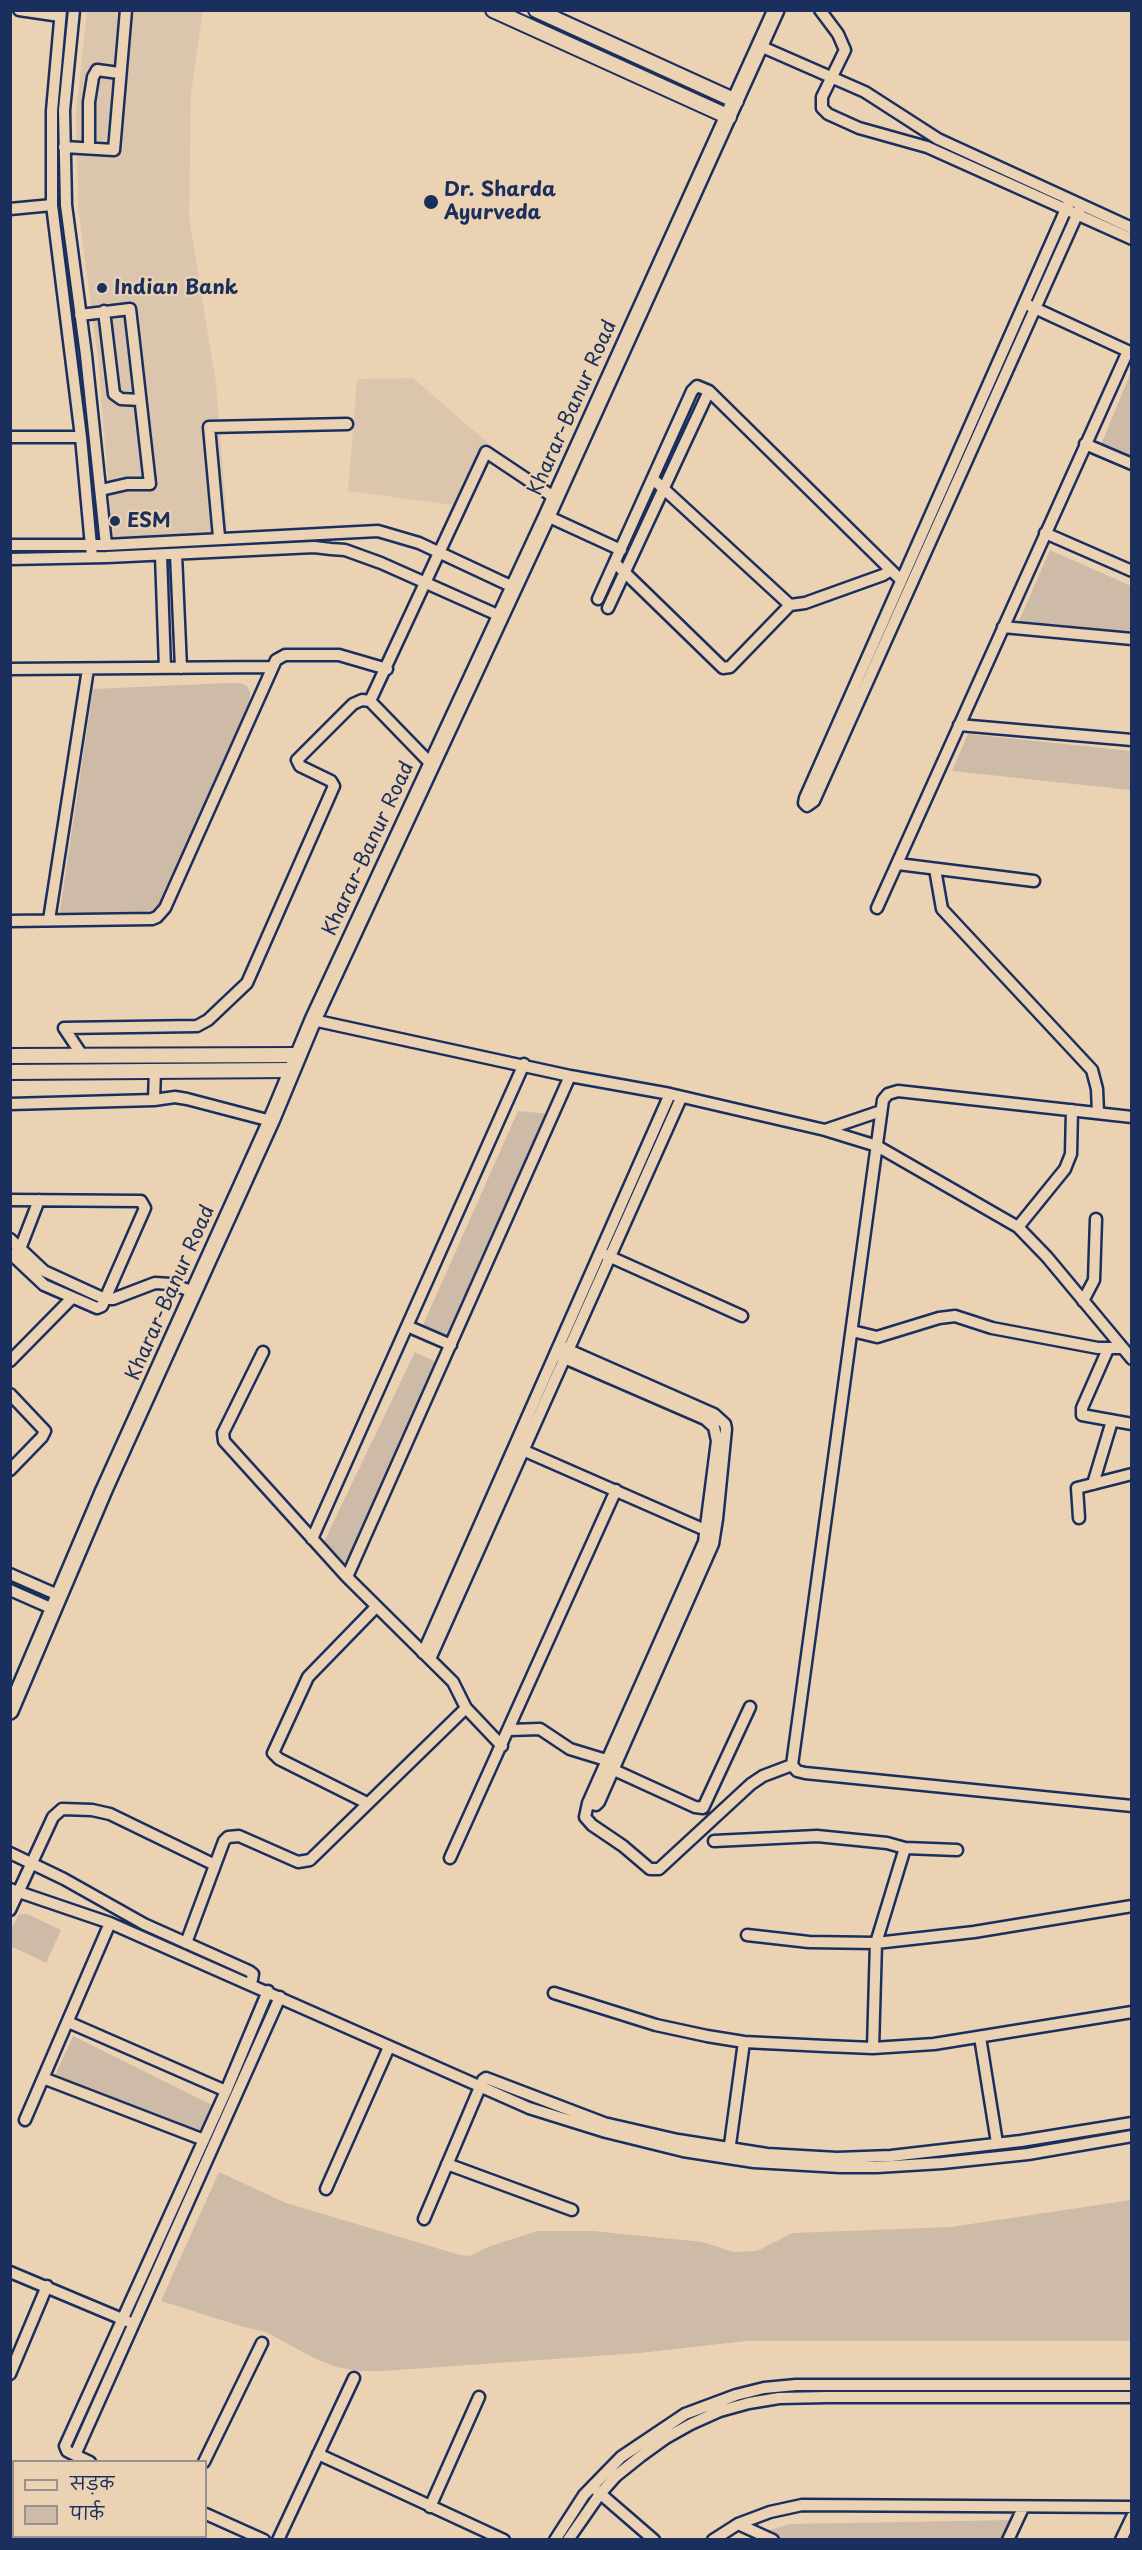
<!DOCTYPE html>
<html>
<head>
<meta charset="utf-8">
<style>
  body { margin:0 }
  #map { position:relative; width:1142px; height:2550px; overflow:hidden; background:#ebd2b3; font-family:"Playpen Sans","Playpen Sans Deva",sans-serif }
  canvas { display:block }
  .frame { position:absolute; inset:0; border:12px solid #1b2f5e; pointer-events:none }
  .legend { position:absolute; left:12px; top:2460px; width:195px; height:78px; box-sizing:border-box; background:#ebd2b3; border:2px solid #989191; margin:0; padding:8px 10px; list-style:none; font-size:18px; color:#1b2f5e }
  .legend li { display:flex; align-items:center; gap:12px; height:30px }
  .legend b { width:30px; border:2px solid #989191 }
</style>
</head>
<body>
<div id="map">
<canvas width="1142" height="2550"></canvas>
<div class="frame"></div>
<ul class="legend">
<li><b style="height:8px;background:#ebd2b3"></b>सड़क</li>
<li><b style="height:16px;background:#cdbaa7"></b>पार्क</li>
</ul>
</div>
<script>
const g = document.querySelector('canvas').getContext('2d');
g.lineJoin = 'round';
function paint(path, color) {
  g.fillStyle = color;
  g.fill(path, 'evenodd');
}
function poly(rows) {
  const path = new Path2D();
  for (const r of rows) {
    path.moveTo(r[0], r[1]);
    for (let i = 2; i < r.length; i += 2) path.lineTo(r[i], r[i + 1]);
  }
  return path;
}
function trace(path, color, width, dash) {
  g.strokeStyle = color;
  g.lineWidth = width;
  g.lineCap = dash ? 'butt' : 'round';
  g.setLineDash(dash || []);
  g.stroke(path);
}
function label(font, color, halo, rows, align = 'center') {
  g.font = font + ' "Playpen Sans",sans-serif';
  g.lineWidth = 4.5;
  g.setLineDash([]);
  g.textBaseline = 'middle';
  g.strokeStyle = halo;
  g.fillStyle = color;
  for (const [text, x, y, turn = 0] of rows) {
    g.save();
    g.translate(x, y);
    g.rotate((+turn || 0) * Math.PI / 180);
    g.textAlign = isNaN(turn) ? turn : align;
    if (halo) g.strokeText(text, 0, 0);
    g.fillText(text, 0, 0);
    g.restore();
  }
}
const built = poly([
  [87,11,203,11,191,93,189,218,216,383,228,536,113,541,98,359,78,207,76,113],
  [413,378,488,443,460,506,348,491,357,379]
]);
const green = poly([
  [1131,372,1131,460,1100,447],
  [1050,550,1131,586,1131,632,1019,621],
  [229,683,241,683,247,686,250,692,249,713,152,920,59,917,93,689],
  [968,734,1131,751,1131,790,952,771],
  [518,1111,551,1114,451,1338,423,1325],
  [415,1352,442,1365,344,1571,322,1546],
  [19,1914,27,1914,61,1930,46,1963,11,1946,11,1930],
  [73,2036,214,2106,201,2136,52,2082],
  [219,2172,286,2203,460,2255,470,2256,488,2247,537,2231,593,2231,703,2242,733,2252,757,2251,793,2233,951,2227,1131,2200,1131,2341,746,2341,640,2353,383,2371,359,2371,336,2367,314,2358,266,2332,244,2327,161,2301],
  [1017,2520,1008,2539,774,2540,761,2533,790,2524]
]);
const minor = poly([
  [19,10,60,16],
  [61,10,52,111,52,205,81,437,92,557],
  [74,10,64,110,66,205,86,355,106,545],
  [820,10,838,34,845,50,822,97,822,108,828,114,859,128,927,147,1132,239],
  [760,46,865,92,938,139,1132,228],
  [64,147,114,150,126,10],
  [89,148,89,102,93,77,97,70,119,73],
  [1070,200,805,798,804,803,807,806,814,801,1081,206],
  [10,209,52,205],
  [1028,305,1132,353],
  [104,311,114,394,121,399,140,400],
  [80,315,130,309,134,343,150,484,127,484,101,490],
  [10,437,81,437],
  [1085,444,1132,464],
  [653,479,790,605,805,603,883,575,891,570],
  [547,516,621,550],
  [1045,533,1132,571],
  [219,537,209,427,347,424],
  [10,545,106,545,378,531,419,543,513,587],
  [176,554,181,668],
  [161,555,165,668],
  [10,559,107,557,314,547,331,549,345,550,381,563,500,616],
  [615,563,723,668,730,667,790,605],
  [598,599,692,391,697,386,709,391,901,580],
  [608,608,709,391],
  [1003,627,1132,639],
  [10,669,271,667],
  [370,701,432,765],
  [959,725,1132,740],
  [898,864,1034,881],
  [935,869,942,909,1092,1070,1097,1089,1098,1113],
  [877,908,1128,351],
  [49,920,88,669],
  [10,921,152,919,157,917,165,908,276,660,285,655,339,655,387,669],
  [313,1020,570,1076,670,1094,825,1130,877,1146,1018,1227,1047,1257,1132,1359],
  [82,1055,64,1028,197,1026,208,1020,247,983,334,786,331,781,300,766,297,760,353,704,362,700,370,701,486,452,555,498],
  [155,1070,154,1100,175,1097,187,1099,271,1121],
  [10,1104,154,1100],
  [1132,1117,898,1091,888,1094,883,1100,792,1765,797,1771,805,1773,1132,1806],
  [825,1130,881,1111],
  [10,1200,141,1201,145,1208,105,1299,113,1299,155,1283,171,1284,194,1292],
  [1018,1227,1065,1169,1071,1154,1072,1110],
  [10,1239,44,1271,105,1299,102,1306,97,1308,44,1285,10,1253],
  [20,1249,39,1200],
  [606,1255,742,1316],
  [1083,1301,1094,1280,1096,1219],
  [407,1326,451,1345],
  [852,1331,877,1337,939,1318,955,1316,992,1328,1098,1348,1123,1348],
  [562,1347,714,1414,725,1424,726,1429,717,1519,713,1544,599,1802,596,1805,588,1803],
  [1108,1349,1082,1408,1082,1415,1132,1424],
  [263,1352,223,1433,224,1441,347,1577,453,1682,466,1708,502,1746],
  [555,1354,705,1419,714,1427,717,1441,704,1542,588,1803,585,1817,592,1825,623,1846,650,1869,659,1869,751,1784,763,1776,792,1765],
  [10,1361,72,1298],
  [10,1394,45,1431,42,1437,10,1470],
  [518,1448,712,1533],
  [1093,1484,1112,1421],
  [1079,1518,1077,1488,1132,1474],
  [312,1539,524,1064],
  [10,1574,58,1595],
  [347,1577,570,1076],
  [10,1590,53,1609],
  [423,1653,670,1094],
  [430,1659,681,1098],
  [509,1730,540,1729,570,1749,606,1760],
  [614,1770,695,1807,703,1808,750,1707],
  [367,1803,279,1759,273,1753,308,1677,376,1607],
  [714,1841,817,1836,887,1843,905,1848,957,1850],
  [10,1853,64,1879,144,1924,249,1971,253,1974,251,1984],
  [450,1858,616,1490],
  [10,1889,110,1923,529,2108,606,2132,683,2151,754,2162,840,2167,877,2167,942,2163,1028,2154,1132,2136],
  [10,1910,53,1817,62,1809,92,1810,110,1814,215,1865],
  [747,1935,809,1942,876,1943,974,1932,1132,1906],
  [186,1943,224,1841,228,1837,239,1836,298,1862,310,1860,466,1708],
  [268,1991,226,2091,65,2446,67,2451,75,2455,280,1997],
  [554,1993,656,2025,707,2036,744,2042,825,2046,873,2048,934,2044,1132,2012],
  [68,2022,226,2091],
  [980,2037,997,2143],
  [873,2048,876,1943,905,1848],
  [43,2078,204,2140],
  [25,2120,110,1923],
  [729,2152,744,2042],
  [447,2164,572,2210],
  [326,2189,389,2047],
  [424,2219,483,2080,486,2078,604,2123,678,2140,767,2154,837,2158,891,2156,1021,2141,1132,2123],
  [10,2272,127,2321],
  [10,2374,47,2286],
  [318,2454,504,2540],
  [75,2455,90,2462],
  [204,2462,262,2343],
  [595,2489,654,2540],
  [430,2507,479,2397],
  [206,2514,264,2540],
  [738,2524,773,2540],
  [278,2540,354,2378],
  [555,2540,584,2495,621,2457,685,2414,736,2395,764,2388,796,2385,1132,2385],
  [568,2540,600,2494,616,2476,641,2456,666,2438,691,2424,720,2411,749,2403,779,2398,827,2397,1132,2397],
  [713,2540,738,2524,770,2512,802,2505,1132,2507],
  [1008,2540,1023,2508],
  [1121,2540,1132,2517]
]);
const major = poly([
  [493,10,729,117],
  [536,10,736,101],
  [10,1056,298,1055],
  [10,1072,292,1070]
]);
const highway = poly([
  [10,1711,104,1490,271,1121,313,1020,547,516,776,10]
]);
const markers = [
  [431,202,8,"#1b2f5e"],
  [102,288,6,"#1b2f5e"],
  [115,521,6,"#1b2f5e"]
];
const poiNames = [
  ["Dr. Sharda",444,190],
  ["Ayurveda",444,213],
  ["Indian Bank",114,288],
  ["ESM",127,521]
];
const streetNames = [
  ["Kharar-Banur Road",573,408,-66],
  ["Kharar-Banur Road",369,849,-65],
  ["Kharar-Banur Road",171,1293,-66]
];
paint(built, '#dbc6ad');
paint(green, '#cdbaa7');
trace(minor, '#1b2f5e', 15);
trace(major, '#1b2f5e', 18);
trace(highway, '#1b2f5e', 20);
trace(minor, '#ebd2b3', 10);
trace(major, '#ebd2b3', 14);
trace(highway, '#ebd2b3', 15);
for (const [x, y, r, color] of markers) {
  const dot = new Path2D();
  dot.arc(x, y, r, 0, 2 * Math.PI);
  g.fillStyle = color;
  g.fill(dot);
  trace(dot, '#ebd2b3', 2);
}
label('bold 20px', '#1b2f5e', '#ebd2b3', poiNames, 'left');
label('20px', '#1b2f5e', '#ebd2b3', streetNames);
</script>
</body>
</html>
